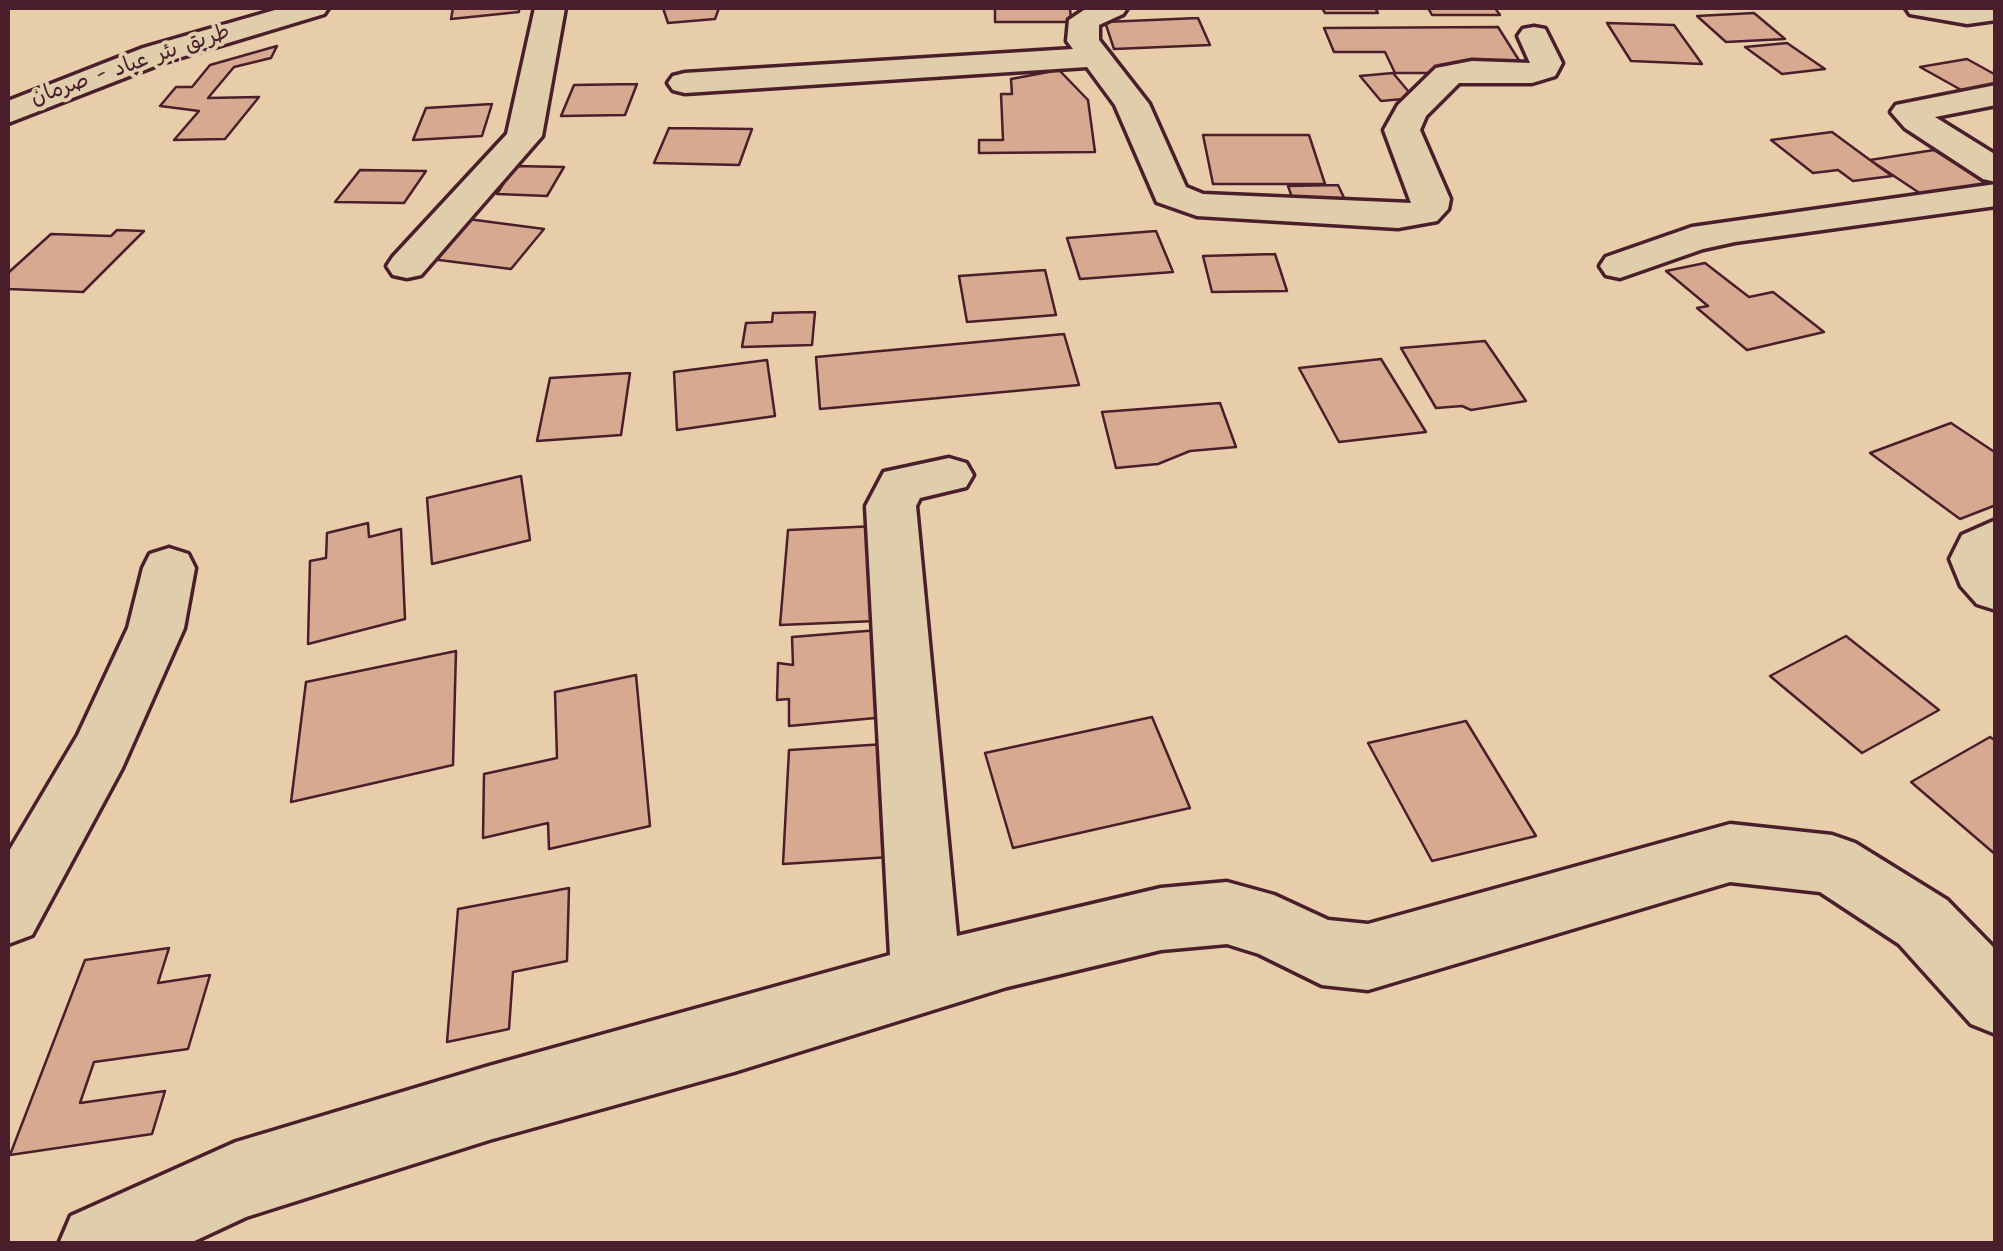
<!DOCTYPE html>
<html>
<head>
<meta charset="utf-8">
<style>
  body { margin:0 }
  #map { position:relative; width:2003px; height:1251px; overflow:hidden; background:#e8cdab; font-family:Kalam,sans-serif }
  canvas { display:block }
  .frame { position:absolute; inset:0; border:10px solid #4a1f2b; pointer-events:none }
</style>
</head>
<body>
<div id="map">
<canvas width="2003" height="1251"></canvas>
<div class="frame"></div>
</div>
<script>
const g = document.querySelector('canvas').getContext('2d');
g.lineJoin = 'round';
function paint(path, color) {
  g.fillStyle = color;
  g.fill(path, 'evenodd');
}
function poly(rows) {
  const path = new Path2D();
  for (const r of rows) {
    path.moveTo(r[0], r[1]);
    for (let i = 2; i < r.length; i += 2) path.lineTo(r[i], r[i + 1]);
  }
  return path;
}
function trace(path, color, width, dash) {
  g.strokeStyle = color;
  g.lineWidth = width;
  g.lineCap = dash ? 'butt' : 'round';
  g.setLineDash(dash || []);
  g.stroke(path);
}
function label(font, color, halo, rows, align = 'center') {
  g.font = font + ' Kalam,"Playpen Sans Arabic",sans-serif';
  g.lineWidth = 8;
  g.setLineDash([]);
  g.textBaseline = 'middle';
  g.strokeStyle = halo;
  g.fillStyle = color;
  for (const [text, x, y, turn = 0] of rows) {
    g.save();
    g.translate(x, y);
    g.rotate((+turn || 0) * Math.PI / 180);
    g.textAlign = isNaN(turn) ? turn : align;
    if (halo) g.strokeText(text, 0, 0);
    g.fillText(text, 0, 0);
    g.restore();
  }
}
const building = poly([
  [453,8,519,8,519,12,451,19,453,8],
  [663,8,719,8,715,19,668,23,663,8],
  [995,8,1070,8,1071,22,995,22,995,8],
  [1322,8,1375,8,1378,13,1325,13,1322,8],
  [1428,8,1495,8,1500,15,1432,15,1428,8],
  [1754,13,1785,39,1726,42,1697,16,1754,13],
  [1198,18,1210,45,1114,49,1105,22,1198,18],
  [1607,23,1674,25,1702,64,1631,61,1607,23],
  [1498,27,1522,65,1440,65,1445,73,1395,73,1385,52,1334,52,1324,28,1498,27],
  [1787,43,1825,69,1782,74,1745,47,1787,43],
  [277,46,271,58,234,67,208,98,259,97,225,139,174,140,199,111,160,106,176,87,192,87,210,65,277,46],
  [1967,59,1996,75,1996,86,1963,91,1920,67,1967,59],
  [1059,70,1088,100,1095,152,979,153,979,140,1003,140,1001,94,1012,94,1011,79,1059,70],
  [1393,73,1414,98,1381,101,1360,76,1393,73],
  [637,84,625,115,561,116,574,85,637,84],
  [492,104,482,136,413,140,426,108,492,104],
  [669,128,752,129,739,165,654,163,669,128],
  [1832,132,1870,160,1892,176,1853,181,1838,170,1813,173,1771,140,1832,132],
  [1203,135,1309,135,1325,184,1213,184,1203,135],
  [1934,150,1990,185,1924,196,1870,160,1934,150],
  [514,166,564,167,547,196,497,194,514,166],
  [360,170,426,171,404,203,335,202,360,170],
  [1338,185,1346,202,1294,203,1288,186,1338,185],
  [468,219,544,229,511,269,431,259,468,219],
  [117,230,144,231,83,292,8,289,8,273,51,234,111,236,117,230],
  [1156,231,1173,272,1080,279,1067,238,1156,231],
  [1275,254,1287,291,1212,292,1203,256,1275,254],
  [1705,263,1749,297,1773,292,1824,332,1747,350,1697,308,1708,306,1666,271,1705,263],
  [1045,270,1056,315,967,322,959,276,1045,270],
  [815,312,812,345,742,347,746,323,772,322,773,313,815,312],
  [1064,334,1079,385,820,409,816,357,1064,334],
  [1485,341,1526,401,1471,410,1462,406,1436,408,1401,348,1485,341],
  [1381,359,1426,432,1339,442,1299,368,1381,359],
  [767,360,775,416,677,430,674,372,767,360],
  [630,373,621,435,537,441,550,378,630,373],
  [1220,403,1236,447,1190,451,1158,464,1116,468,1102,412,1220,403],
  [1951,423,1996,453,1996,505,1960,519,1870,453,1951,423],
  [521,476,530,540,432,564,427,498,521,476],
  [368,523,369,537,401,529,405,619,308,644,310,561,326,558,327,533,368,523],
  [877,526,876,621,780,625,788,530,877,526],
  [891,629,897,716,789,726,789,699,777,700,778,663,793,665,792,637,891,629],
  [1846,636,1939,710,1862,753,1770,676,1846,636],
  [456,651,453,765,291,802,306,682,456,651],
  [636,675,650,826,549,849,548,823,483,838,484,774,557,758,555,692,636,675],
  [1152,717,1190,808,1013,848,985,753,1152,717],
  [1466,721,1536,836,1432,861,1368,743,1466,721],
  [1990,737,1996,741,1996,855,1911,782,1990,737],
  [902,743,905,856,783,864,789,750,902,743],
  [569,888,567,961,513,972,509,1029,447,1042,458,909,569,888],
  [169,948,158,983,210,975,188,1049,94,1062,80,1103,165,1091,152,1134,10,1155,85,960,169,948]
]);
const minor = poly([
  [535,8,565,8,542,136,421,275,407,278,393,275,387,266,393,257,507,134,535,8],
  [1087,8,1127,8,1123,14,1099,25,1099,40,1149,104,1186,187,1203,194,1411,203,1384,130,1398,105,1436,68,1472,61,1530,63,1518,36,1523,29,1534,27,1545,29,1562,63,1555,76,1532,83,1459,83,1426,116,1420,130,1450,199,1448,209,1437,221,1398,228,1197,216,1157,202,1115,105,1087,67,685,93,673,90,668,83,673,76,685,73,1073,49,1067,41,1069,20,1087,8],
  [1906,8,1996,8,1996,20,1967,24,1910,14,1906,8],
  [1996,85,1996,105,1935,117,1996,155,1996,182,1983,179,1905,128,1891,112,1896,105,1996,85],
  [1996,184,1996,206,1735,242,1703,249,1620,278,1606,275,1600,266,1606,257,1692,227,1996,184],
  [949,458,966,463,973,475,966,487,920,498,916,506,957,936,1161,888,1227,882,1274,895,1328,920,1368,924,1730,824,1832,835,1855,843,1947,900,1996,950,1996,1034,1971,1024,1899,944,1820,892,1730,882,1368,990,1322,985,1259,954,1227,944,1161,950,1007,987,734,1072,489,1140,246,1217,188,1244,59,1244,71,1216,236,1142,489,1066,890,955,866,506,884,472,949,458],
  [1996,520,1996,610,1977,604,1961,586,1950,559,1962,535,1996,520],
  [169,548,188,554,195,568,184,628,122,768,32,935,8,944,8,853,78,735,128,628,143,568,150,554,169,548]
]);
const highway = poly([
  [282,8,328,8,324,14,165,62,8,123,8,101,143,48,282,8]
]);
const farStreetnames = [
  ["طريق بئر عياد - صرمان",131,67,-19]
];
paint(building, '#d8a991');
trace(building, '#4a1f2b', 2.5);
trace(minor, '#4a1f2b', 7);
trace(highway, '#4a1f2b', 7);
paint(minor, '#e0cdab');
paint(highway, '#e0cdab');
label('22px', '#4a1f2b', '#e0cdab', farStreetnames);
</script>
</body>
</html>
